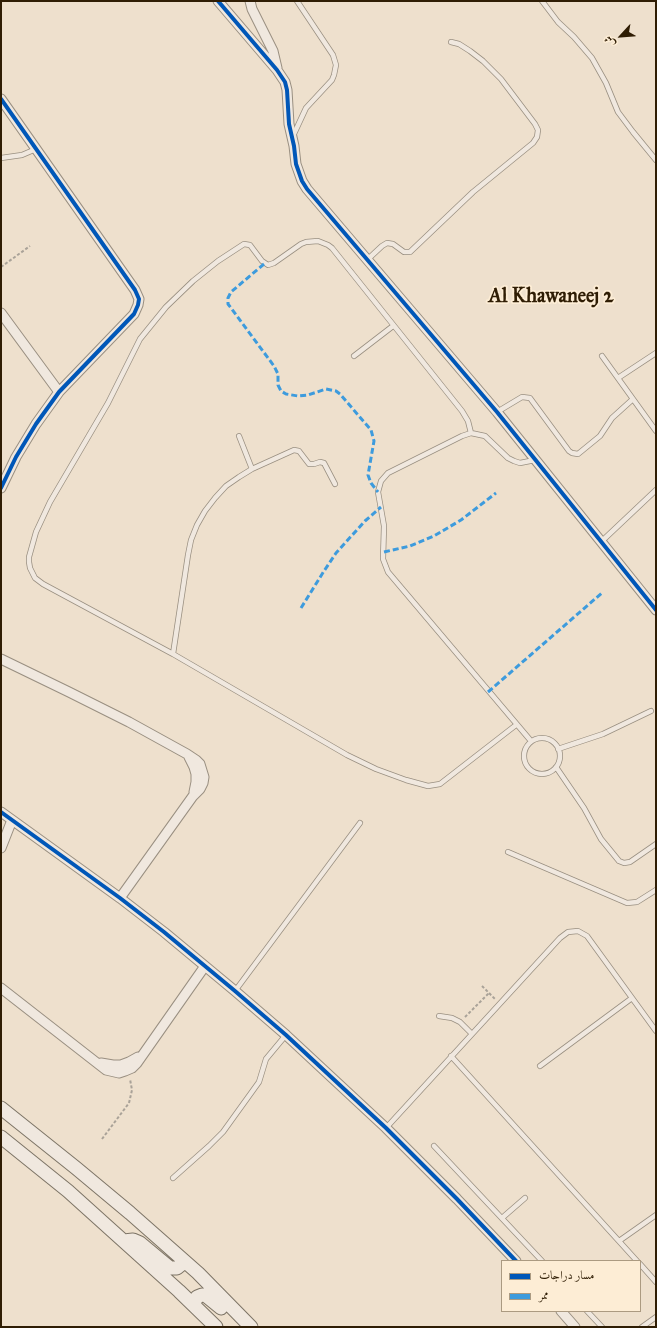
<!DOCTYPE html>
<html>
<head>
<meta charset="utf-8">
<style>
  body { margin:0 }
  #map { position:relative; width:657px; height:1328px; overflow:hidden; background:#eee0cd; font-family:"IM FELL Great Primer",Amiri,serif }
  canvas { display:block }
  .frame { position:absolute; inset:0; border:2px solid #2f1d04; pointer-events:none }
  .legend { position:absolute; left:501px; top:1260px; width:140px; height:52px; box-sizing:border-box; background:#fdedd5; border:1px solid #ab9a81; margin:0; padding:5px 7px; list-style:none; font-size:12px; color:#2f1d04 }
  .legend li { display:flex; align-items:center; gap:8px; height:20px }
  .legend b { width:20px; border:1px solid #ab9a81 }
  .north { position:absolute; left:601px; top:16px; width:40px; height:40px; -webkit-text-stroke:3px #fdedd5; paint-order:stroke; rotate:244deg; font-size:11px; font-weight:700; line-height:16px; text-align:center; color:#2f1d04 }
  .north::after { content:''; display:block; margin:auto; width:14px; height:18px; background:#2f1d04; clip-path:polygon(50% 0,100% 100%,50% 72%,0 100%) }
</style>
</head>
<body>
<div id="map">
<canvas width="657" height="1328"></canvas>
<div class="frame"></div>
<ul class="legend">
<li><b style="height:5px;background:#0057b8"></b>مسار دراجات</li>
<li><b style="height:5px;background:#3d9bdd"></b>ممر</li>
</ul>
<div class="north">ش</div>
</div>
<script>
const g = document.querySelector('canvas').getContext('2d');
g.lineJoin = 'round';
function poly(rows) {
  const path = new Path2D();
  for (const r of rows) {
    if (r.length === 3) {
      path.moveTo(r[0] + r[2], r[1]);
      path.arc(r[0], r[1], r[2], 0, 2 * Math.PI);
      continue;
    }
    path.moveTo(r[0], r[1]);
    for (let i = 2; i < r.length; i += 2) path.lineTo(r[i], r[i + 1]);
  }
  return path;
}
function trace(path, color, width, dash) {
  g.strokeStyle = color;
  g.lineWidth = width;
  g.lineCap = dash ? 'butt' : 'round';
  g.setLineDash(dash || []);
  g.stroke(path);
}
function label(font, color, halo, rows, align = 'center') {
  g.font = font + ' "IM FELL Great Primer",serif';
  g.lineWidth = 3.5;
  g.setLineDash([]);
  g.textBaseline = 'middle';
  g.strokeStyle = halo;
  g.fillStyle = color;
  for (const [text, x, y, turn = 0] of rows) {
    g.save();
    g.translate(x, y);
    g.rotate((+turn || 0) * Math.PI / 180);
    g.textAlign = isNaN(turn) ? turn : align;
    if (halo) g.strokeText(text, 0, 0);
    g.fillText(text, 0, 0);
    g.restore();
  }
}
const path = poly([
  [1,267,30,246],
  [482,986,496,1000],
  [465,1017,489,993],
  [102,1139,129,1103,132,1090,130,1079]
]);
const lane = poly([
  [542,1,558,22,574,37,592,58,606,83,618,112,633,132,656,160],
  [293,136,306,108,332,80,334,75,336,65,333,55,297,1],
  [1,158,22,155,36,149],
  [367,260,382,246,387,243,393,244,404,252,410,252,473,192,533,143,537,137,538,130,535,124,501,79,483,61,470,51,459,44,451,42],
  [354,356,393,326],
  [602,356,656,431],
  [618,378,656,353],
  [497,412,522,397,530,398,569,451,572,453,578,454,600,436,612,418,633,399],
  [471,433,468,421,462,411,332,248,328,245,318,241,306,242,301,244,274,263,268,265,262,261,250,245,244,244,218,261,193,281,166,307,140,339,108,403,50,502,36,532,29,557,29,562,30,568,35,578,43,584,173,654,347,755,376,769,406,780,428,786,440,784,516,725],
  [239,436,252,469],
  [602,541,656,490],
  [173,654,188,555,191,540,197,525,205,511,215,498,226,486,239,477,252,469,294,450,299,451,309,464,314,464,320,462,324,463,335,484],
  [542,756,18],
  [531,741,388,572,383,559,384,526,378,492,381,481,388,473,462,436,471,433,485,436,508,458,514,461,520,463,535,460],
  [558,749,603,734,651,711],
  [556,767,584,808,601,839,619,861,624,863,630,862,656,844],
  [508,852,627,903,637,902,656,890],
  [235,991,360,823],
  [439,1016,452,1018,460,1022,471,1033],
  [451,1056,637,1261],
  [540,1066,632,998],
  [386,1128,560,938,568,932,578,931,587,936,656,1031],
  [434,1146,542,1261],
  [173,1178,209,1146,223,1132,259,1082,266,1059,286,1035],
  [502,1218,525,1198],
  [619,1241,656,1215],
  [640,1264,656,1282],
  [587,1311,602,1327],
  [642,1327,656,1317]
]);
const street = poly([
  [218,1,277,70,285,82,287,90,289,124,294,146,296,164,302,181,307,189,497,412,656,610],
  [250,1,252,9,273,51,277,68],
  [1,99,135,290,139,299,138,305,134,314,59,392,36,424,16,457,1,488],
  [1,313,59,392],
  [1,659,69,692,129,722,187,754,196,760,200,764,204,777,203,783,200,789,193,796,120,898],
  [189,757,194,767,196,774,196,782,194,792],
  [1,812,120,898,164,932,235,991,286,1035,386,1128,457,1199,516,1261],
  [1,848,12,820],
  [1,988,106,1070,119,1073,125,1071,132,1068,137,1063,205,966],
  [101,1063,113,1065,121,1065,129,1062,138,1057],
  [561,1311,575,1327]
]);
const secondary = poly([
  [1,1108,76,1168,130,1213,198,1273,251,1327],
  [1,1137,68,1191,179,1291,216,1327],
  [124,1241,133,1240,140,1243,170,1268,177,1268,182,1264,183,1260],
  [195,1306,194,1303,197,1297,202,1295,205,1295,221,1308]
]);
const quiet = poly([
  [264,264,231,292,228,298,228,304,274,366,278,374,278,385,281,391,286,394,298,396,308,395,326,389,336,391,340,394,371,430,374,441,368,475,371,483,378,492],
  [384,552,410,546,434,536,461,520,496,493],
  [301,608,324,571,336,553,365,521,381,507],
  [488,692,603,592]
]);
const cycleway = poly([
  [218,1,277,70,285,82,287,90,289,124,294,146,296,164,302,181,307,189,497,412,656,610],
  [1,99,135,290,139,299,138,305,134,314,59,392,36,424,16,457,1,488],
  [1,812,120,898,164,932,235,991,286,1035,386,1128,457,1199,516,1261]
]);
const districtNames = [
  ["Al Khawaneej 2",551,297]
];
trace(lane, '#998f81', 6);
trace(street, '#998f81', 11);
trace(secondary, '#7d7466', 15);
trace(path, '#a9a298', 2, [3, 2]);
trace(lane, '#f0e8df', 4.5);
trace(street, '#f0e8df', 9);
trace(secondary, '#f0e8df', 13);
trace(quiet, '#3d9bdd', 3, [6, 3]);
trace(cycleway, '#0057b8', 4);
label('bold 20px', '#2f1d04', '#fdedd5', districtNames);
</script>
</body>
</html>
